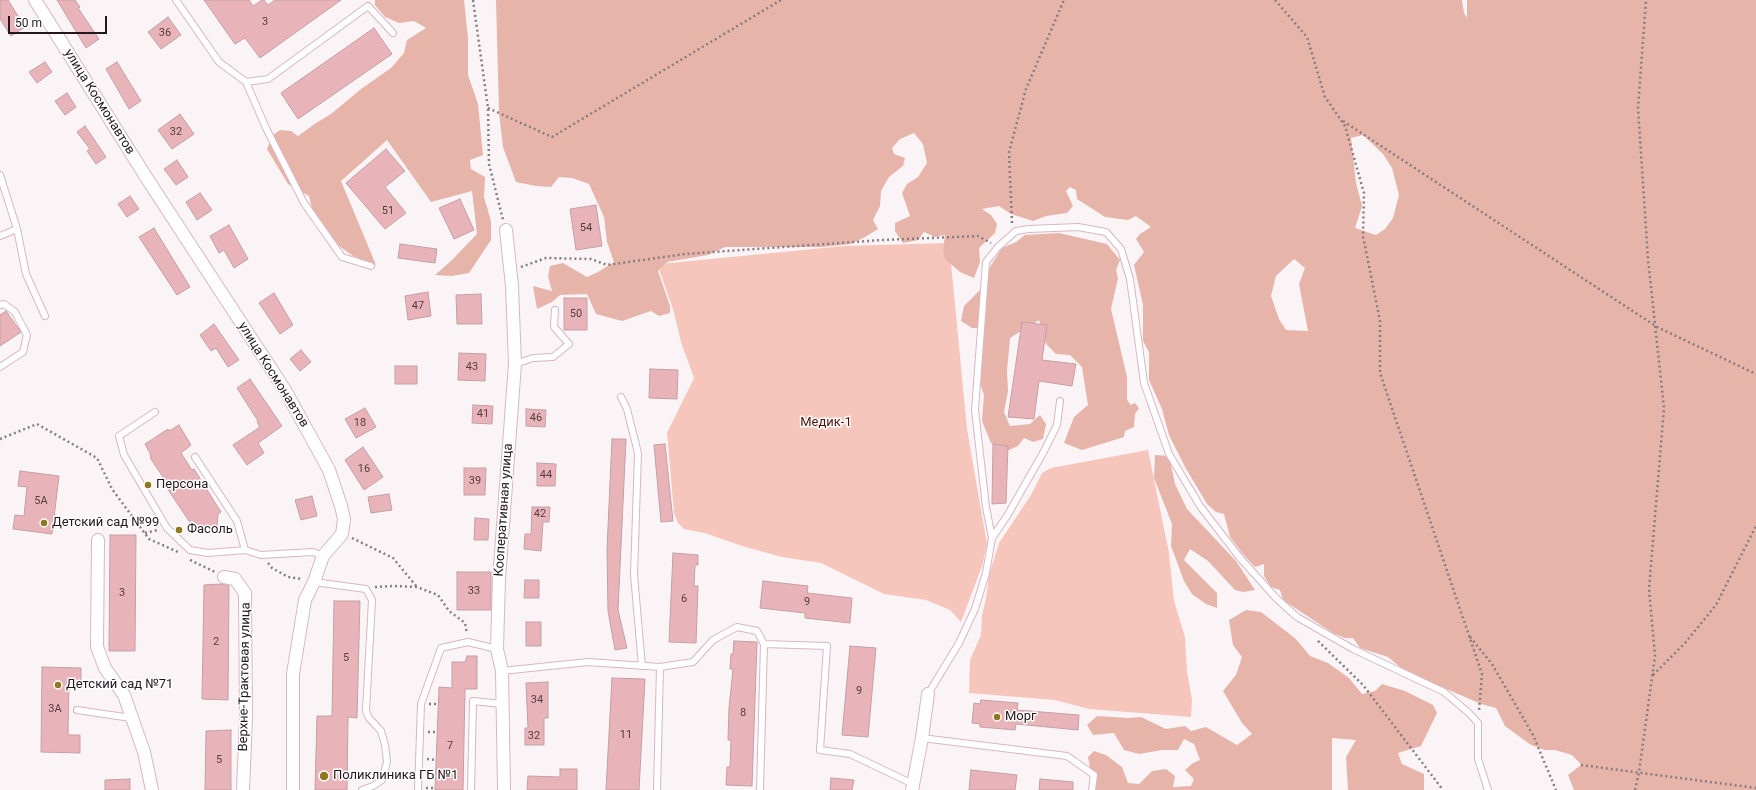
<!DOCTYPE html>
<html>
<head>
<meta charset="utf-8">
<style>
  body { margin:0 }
  #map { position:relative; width:1756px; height:790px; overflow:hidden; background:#fbf4f7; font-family:Roboto,sans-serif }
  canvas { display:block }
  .scale { position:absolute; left:8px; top:16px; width:99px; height:18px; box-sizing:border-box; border:2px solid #23171d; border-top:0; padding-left:5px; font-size:12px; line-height:14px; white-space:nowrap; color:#23171d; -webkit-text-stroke:3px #fff; paint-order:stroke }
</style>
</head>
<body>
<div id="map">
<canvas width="1756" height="790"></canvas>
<div class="scale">50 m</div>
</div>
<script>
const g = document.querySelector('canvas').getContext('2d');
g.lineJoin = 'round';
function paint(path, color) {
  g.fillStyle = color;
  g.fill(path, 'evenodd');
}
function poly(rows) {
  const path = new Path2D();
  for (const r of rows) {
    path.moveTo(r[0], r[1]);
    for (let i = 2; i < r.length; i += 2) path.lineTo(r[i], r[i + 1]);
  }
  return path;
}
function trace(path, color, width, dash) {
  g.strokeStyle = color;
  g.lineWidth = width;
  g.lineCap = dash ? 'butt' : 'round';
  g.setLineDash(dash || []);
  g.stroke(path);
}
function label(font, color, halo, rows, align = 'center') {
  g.font = font + ' Roboto,sans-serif';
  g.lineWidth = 3;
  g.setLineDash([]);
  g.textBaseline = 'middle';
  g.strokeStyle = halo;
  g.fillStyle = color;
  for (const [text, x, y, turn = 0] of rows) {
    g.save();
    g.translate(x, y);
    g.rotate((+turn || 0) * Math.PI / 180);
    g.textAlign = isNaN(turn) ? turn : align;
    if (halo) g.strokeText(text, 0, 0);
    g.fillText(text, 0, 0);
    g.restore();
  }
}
const green = poly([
  [949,243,967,429,987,544,982,566,961,622,950,610,926,600,884,594,821,563,782,557,742,546,705,533,684,529,678,523,674,513,667,433,694,378,681,342,673,309,660,272,660,264,844,246],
  [1148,450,1169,553,1174,601,1185,637,1187,672,1192,700,1191,717,1089,709,1055,700,969,693,970,660,981,635,982,615,986,599,989,575,999,543,1031,495,1042,473,1051,468]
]);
const forest = poly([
  [375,0,464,0,468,38,468,75,478,104,483,155,470,160,471,169,485,177,484,197,491,221,491,240,469,273,452,276,435,275,452,260,477,234,472,191,431,202,387,140,341,181,376,265,353,256,328,238,312,209,309,196,288,184,267,149,273,135,280,130,291,131,298,136,316,123,331,114,361,89,391,68,404,53,407,40,426,28,414,21,399,23,385,17,375,5],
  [496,0,1462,0,1464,13,1467,18,1467,0,1756,0,1756,790,1574,790,1568,775,1581,765,1579,762,1572,755,1555,750,1545,750,1531,745,1505,726,1496,708,1481,704,1405,671,1388,657,1360,648,1353,638,1345,638,1333,633,1283,600,1280,590,1271,587,1264,576,1264,564,1255,567,1242,553,1230,537,1224,514,1216,512,1207,504,1185,467,1169,435,1162,409,1149,380,1149,352,1143,341,1143,305,1134,265,1144,252,1136,239,1140,234,1151,227,1136,216,1128,220,1105,217,1077,199,1076,190,1070,187,1066,191,1073,206,1067,213,1046,216,1033,221,1011,214,999,206,982,209,991,215,997,224,995,233,979,248,980,262,974,278,960,272,945,259,943,251,945,235,935,237,924,232,918,240,903,243,895,231,895,223,910,216,902,193,907,184,918,177,927,163,923,144,914,133,900,139,892,148,894,154,905,158,903,166,889,177,881,191,880,206,873,220,878,229,865,237,851,244,822,247,725,247,708,255,667,262,658,271,670,306,670,313,659,316,651,311,622,321,596,314,587,294,560,295,552,302,537,309,533,286,552,291,548,276,550,266,563,263,587,277,598,272,614,262,607,242,604,217,589,184,572,178,559,177,551,187,536,186,516,182,503,147,499,113],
  [1363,135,1383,154,1392,168,1399,195,1393,218,1385,229,1376,235,1355,228,1362,206,1356,183,1351,138],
  [1294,259,1305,268,1299,284,1308,331,1286,330,1279,319,1271,296,1276,276],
  [1059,233,1107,244,1120,260,1116,270,1118,278,1111,309,1127,377,1127,400,1131,405,1135,403,1139,408,1135,414,1134,427,1125,431,1124,437,1082,450,1064,443,1074,417,1088,405,1082,367,1070,355,1056,354,1046,344,1039,320,1010,338,1007,371,1008,391,1004,412,1010,426,1030,424,1040,415,1046,424,1043,439,1033,442,1024,438,1018,446,1009,450,991,443,982,421,984,395,977,374,982,328,972,328,961,321,964,306,984,286,990,267,1002,248,1016,242,1025,235],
  [1155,455,1169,456,1175,484,1187,509,1236,561,1255,590,1243,592,1235,590,1208,561,1190,549,1184,560,1217,593,1217,608,1206,604,1192,594,1184,581,1171,546,1172,524,1154,478],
  [1246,610,1261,612,1296,639,1310,656,1328,663,1349,678,1362,694,1375,691,1382,684,1405,691,1433,705,1437,713,1421,746,1398,753,1402,764,1424,774,1424,790,1348,790,1346,757,1356,740,1332,738,1332,790,1094,790,1088,757,1094,751,1106,755,1122,767,1128,783,1139,784,1152,771,1166,769,1175,776,1173,787,1191,786,1194,779,1185,770,1193,763,1200,760,1194,744,1184,739,1178,750,1162,750,1139,754,1124,750,1114,733,1093,735,1087,725,1097,716,1128,718,1141,717,1166,729,1185,726,1191,731,1206,727,1237,745,1252,734,1242,723,1223,691,1236,675,1242,657,1233,645,1229,620]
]);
const building = poly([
  [0,0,8,0,25,27,11,36,0,19,0,0],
  [57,0,75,0,80,7,78,8,99,39,86,48,57,0],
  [204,0,249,0,253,6,262,0,264,0,268,5,275,0,341,0,260,58,245,38,235,44,204,0],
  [168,17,181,35,161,49,148,32,168,17],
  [374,28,392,54,298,119,281,93,374,28],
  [45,62,52,72,37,83,29,72,45,62],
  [117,62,141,101,129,109,106,69,117,62],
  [67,93,76,107,65,115,55,101,67,93],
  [180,114,194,134,172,149,158,130,180,114],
  [85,126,106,157,96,164,87,151,90,149,77,132,85,126],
  [386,149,405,171,385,187,406,213,385,229,346,183,386,149],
  [177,160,188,177,176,185,164,169,177,160],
  [200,193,212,210,197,220,186,202,200,193],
  [130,196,139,209,127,217,118,204,130,196],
  [460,199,474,230,454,239,439,208,460,199],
  [596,205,602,246,576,250,570,209,596,205],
  [229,225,248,259,234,268,224,250,219,253,210,236,229,225],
  [154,228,190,287,177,295,139,237,154,228],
  [400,244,437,249,435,263,398,258,400,244],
  [428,292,431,316,408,320,405,296,428,292],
  [274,293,293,325,280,334,259,303,274,293],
  [481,294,482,324,457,324,456,295,481,294],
  [564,298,587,298,587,330,564,330,564,298],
  [6,311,21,332,0,346,0,315,6,311],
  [1022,322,1047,325,1042,360,1076,364,1072,386,1039,381,1034,419,1008,417,1022,322],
  [214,324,239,360,228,367,216,348,211,351,200,335,214,324],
  [301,350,311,362,300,371,290,359,301,350],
  [459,353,486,354,485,381,458,380,459,353],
  [395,366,417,366,417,384,395,384,395,366],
  [650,369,678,370,677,399,649,398,650,369],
  [250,379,282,426,258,443,264,453,247,465,233,445,260,427,257,422,258,421,237,388,250,379],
  [473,405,493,406,492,424,472,423,473,405],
  [365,408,376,427,356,438,345,419,365,408],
  [526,409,546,410,545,427,526,426,526,409],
  [179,425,191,445,181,453,192,470,194,469,221,512,218,514,217,527,193,527,161,479,163,477,151,459,150,453,145,444,168,429,169,431,179,425],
  [612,439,626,439,618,610,627,648,615,650,608,611,607,550,612,439],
  [665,444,673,521,661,522,654,445,665,444],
  [993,444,1008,446,1006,503,992,504,993,444],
  [363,447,383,477,364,490,345,460,363,447],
  [537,463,556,464,555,486,537,486,537,463],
  [464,468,486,468,485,495,464,495,464,468],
  [20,471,59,476,52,534,13,529,15,515,24,516,27,487,18,486,20,471],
  [389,494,392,510,371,513,368,497,389,494],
  [312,496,317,516,301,520,295,500,312,496],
  [532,507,550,507,549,522,543,522,541,551,524,549,525,534,531,534,532,507],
  [475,518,489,519,488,540,474,540,475,518],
  [110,535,136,535,135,651,109,651,110,535],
  [673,553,698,555,698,565,695,565,694,586,698,586,696,643,669,642,673,553],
  [457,572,491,572,491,610,457,610,457,572],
  [525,580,539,580,539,598,524,598,525,580],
  [763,581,808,586,807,593,852,598,850,623,805,618,805,613,760,608,763,581],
  [222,584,229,586,228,700,202,699,204,585,222,584],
  [334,601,360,601,357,718,348,717,347,790,315,790,317,716,332,716,334,601],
  [526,622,541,622,541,646,526,646,526,622],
  [734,641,757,642,752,786,726,785,727,767,730,767,731,740,728,740,729,708,733,669,730,669,731,654,733,654,734,641],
  [850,646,876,648,868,737,842,735,850,646],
  [467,656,477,656,477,689,465,689,463,790,435,790,439,687,452,688,452,662,465,662,467,656],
  [42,667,81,668,81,683,69,683,68,735,80,735,80,753,41,752,42,667],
  [612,678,645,679,639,790,606,790,612,678],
  [548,682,548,718,544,718,544,745,525,745,525,728,528,728,526,683,548,682],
  [981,700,1018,703,1017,710,1079,715,1078,730,1016,724,1015,730,980,727,980,724,972,723,974,703,980,704,981,700],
  [231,730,231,790,205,790,206,731,231,730],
  [560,769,577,769,577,790,527,790,528,776,560,777,560,769],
  [971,770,1017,775,1015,790,969,790,971,770],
  [831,778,854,780,852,790,830,790,831,778],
  [130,779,130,790,105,790,105,780,130,779],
  [1040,779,1073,782,1073,790,1039,790,1040,779]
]);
const path = poly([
  [473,0,488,108,489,164,503,220],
  [1275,0,1307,37,1325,97,1345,126,1364,193,1363,236,1380,321,1380,373,1482,674,1479,711],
  [488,108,552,137,781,0],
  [1343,121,1657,327,1756,374],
  [1012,223,1009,152,1026,89,1064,0],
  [521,267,546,258,591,259,607,265,685,254,882,240,978,236,991,243],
  [0,439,37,424,97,458,112,489,149,539,178,552],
  [145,533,158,530],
  [352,538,393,558,417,587],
  [190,560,215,572],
  [268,563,272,568,288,577,302,579],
  [375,587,393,586,417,587,438,595,449,611,465,623,467,634],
  [1470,637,1492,664,1533,735,1556,790],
  [1318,641,1363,685,1443,790],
  [1653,675,1685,643,1716,605,1756,526],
  [429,704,438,704],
  [428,732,437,732],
  [427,759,436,760],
  [1581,765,1756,788],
  [426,788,435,788],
  [1635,790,1639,772,1655,656,1649,589,1664,408,1648,259,1638,108,1646,0]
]);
const lane = poly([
  [176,0,219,62,246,82,268,79,368,6,393,33],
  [246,82,266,128,304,203,342,257,371,266],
  [0,175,17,229],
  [0,236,17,229,26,274,45,316],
  [0,305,4,304,15,312,27,335,23,352,0,367],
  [515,364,533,358,553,357,569,344,554,327,555,310],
  [621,397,627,409,638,453,634,575,642,666],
  [155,412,119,436,124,455,167,528,190,550,208,553,245,550,261,555,313,552,323,556],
  [195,457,237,521,245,550],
  [992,538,986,507,975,410,986,262,998,247,1016,231,1029,229,1078,227,1106,232,1121,249,1130,279,1144,383,1169,454,1200,506,1240,558,1276,598,1297,617,1353,649,1444,692,1469,713,1478,723,1478,759,1488,790],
  [314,582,366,589,372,600,366,711,369,718,381,731,385,745,387,762,382,780,373,786,362,790],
  [764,644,827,646,820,750,850,754,913,784],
  [502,671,588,662,660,667,693,662,713,640,737,627,757,631,764,644,760,790],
  [928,694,959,643,975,609,986,573,992,538,1007,516,1043,453,1057,425,1060,401],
  [77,710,131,718],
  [922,738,1067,756,1094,775,1092,790],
  [418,790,421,704,441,648,468,642,497,649],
  [471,790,473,701,502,704],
  [657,790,660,667]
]);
const street = poly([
  [35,0,146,177,285,390,329,470,341,506,344,519,342,534,323,556,314,582,305,600,293,674,293,790],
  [98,540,97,647,105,668,124,695,144,752,152,790],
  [224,577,235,579,245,593,246,718,243,790],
  [504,790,502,671,497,649,499,579,515,364,512,286,506,230],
  [912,790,922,738,928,694]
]);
const markers = [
  [148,485,4,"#90781e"],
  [44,523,4,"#90781e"],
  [179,530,4,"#90781e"],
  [58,685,4,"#90781e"],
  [997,717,4,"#90781e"],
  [324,776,5,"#90781e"]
];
const numberNames = [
  ["3",265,22],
  ["36",165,33],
  ["32",176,132],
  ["51",388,211],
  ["54",586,228],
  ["47",418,306],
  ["50",576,314],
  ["43",472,367],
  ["41",483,414],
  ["46",536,418],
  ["18",360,423],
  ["16",364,469],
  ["44",546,475],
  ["39",475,481],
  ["5А",41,501],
  ["42",540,514],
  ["33",474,591],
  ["3",122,593],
  ["6",684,599],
  ["9",807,602],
  ["2",216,642],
  ["5",346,658],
  ["9",859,691],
  ["34",537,700],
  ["3А",55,709],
  ["8",743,713],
  ["11",626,735],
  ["32",534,736],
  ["7",450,746],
  ["5",219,760]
];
const streetNames = [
  ["улица Космонавтов",99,102,58],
  ["улица Космонавтов",273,375,58],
  ["Кооперативная улица",504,510,-86],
  ["Верхне-Трактовая улица",245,677,-89]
];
const parkNames = [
  ["Медик-1",826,423]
];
const poiNames = [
  ["Персона",156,485],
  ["Детский сад №99",52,523],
  ["Фасоль",187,530],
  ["Детский сад №71",66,685],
  ["Морг",1005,717],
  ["Поликлиника ГБ №1",333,776]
];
paint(green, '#f6c5bb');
paint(forest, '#e7b4a9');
paint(building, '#e9b4b9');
trace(building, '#c39fa3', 1);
trace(lane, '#d8b6c5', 8);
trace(street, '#d8b6c5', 14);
trace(path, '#877d82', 2.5, [2, 3]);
trace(lane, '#fff', 6);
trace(street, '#fff', 12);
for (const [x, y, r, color] of markers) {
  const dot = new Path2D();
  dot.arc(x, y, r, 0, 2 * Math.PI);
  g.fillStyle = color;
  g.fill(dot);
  trace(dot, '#fff', 1.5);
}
label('11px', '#543e44', null, numberNames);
label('13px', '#23171d', '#fff', streetNames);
label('13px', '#51150b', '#fff', parkNames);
label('13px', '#23171d', '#fff', poiNames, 'left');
</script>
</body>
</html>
